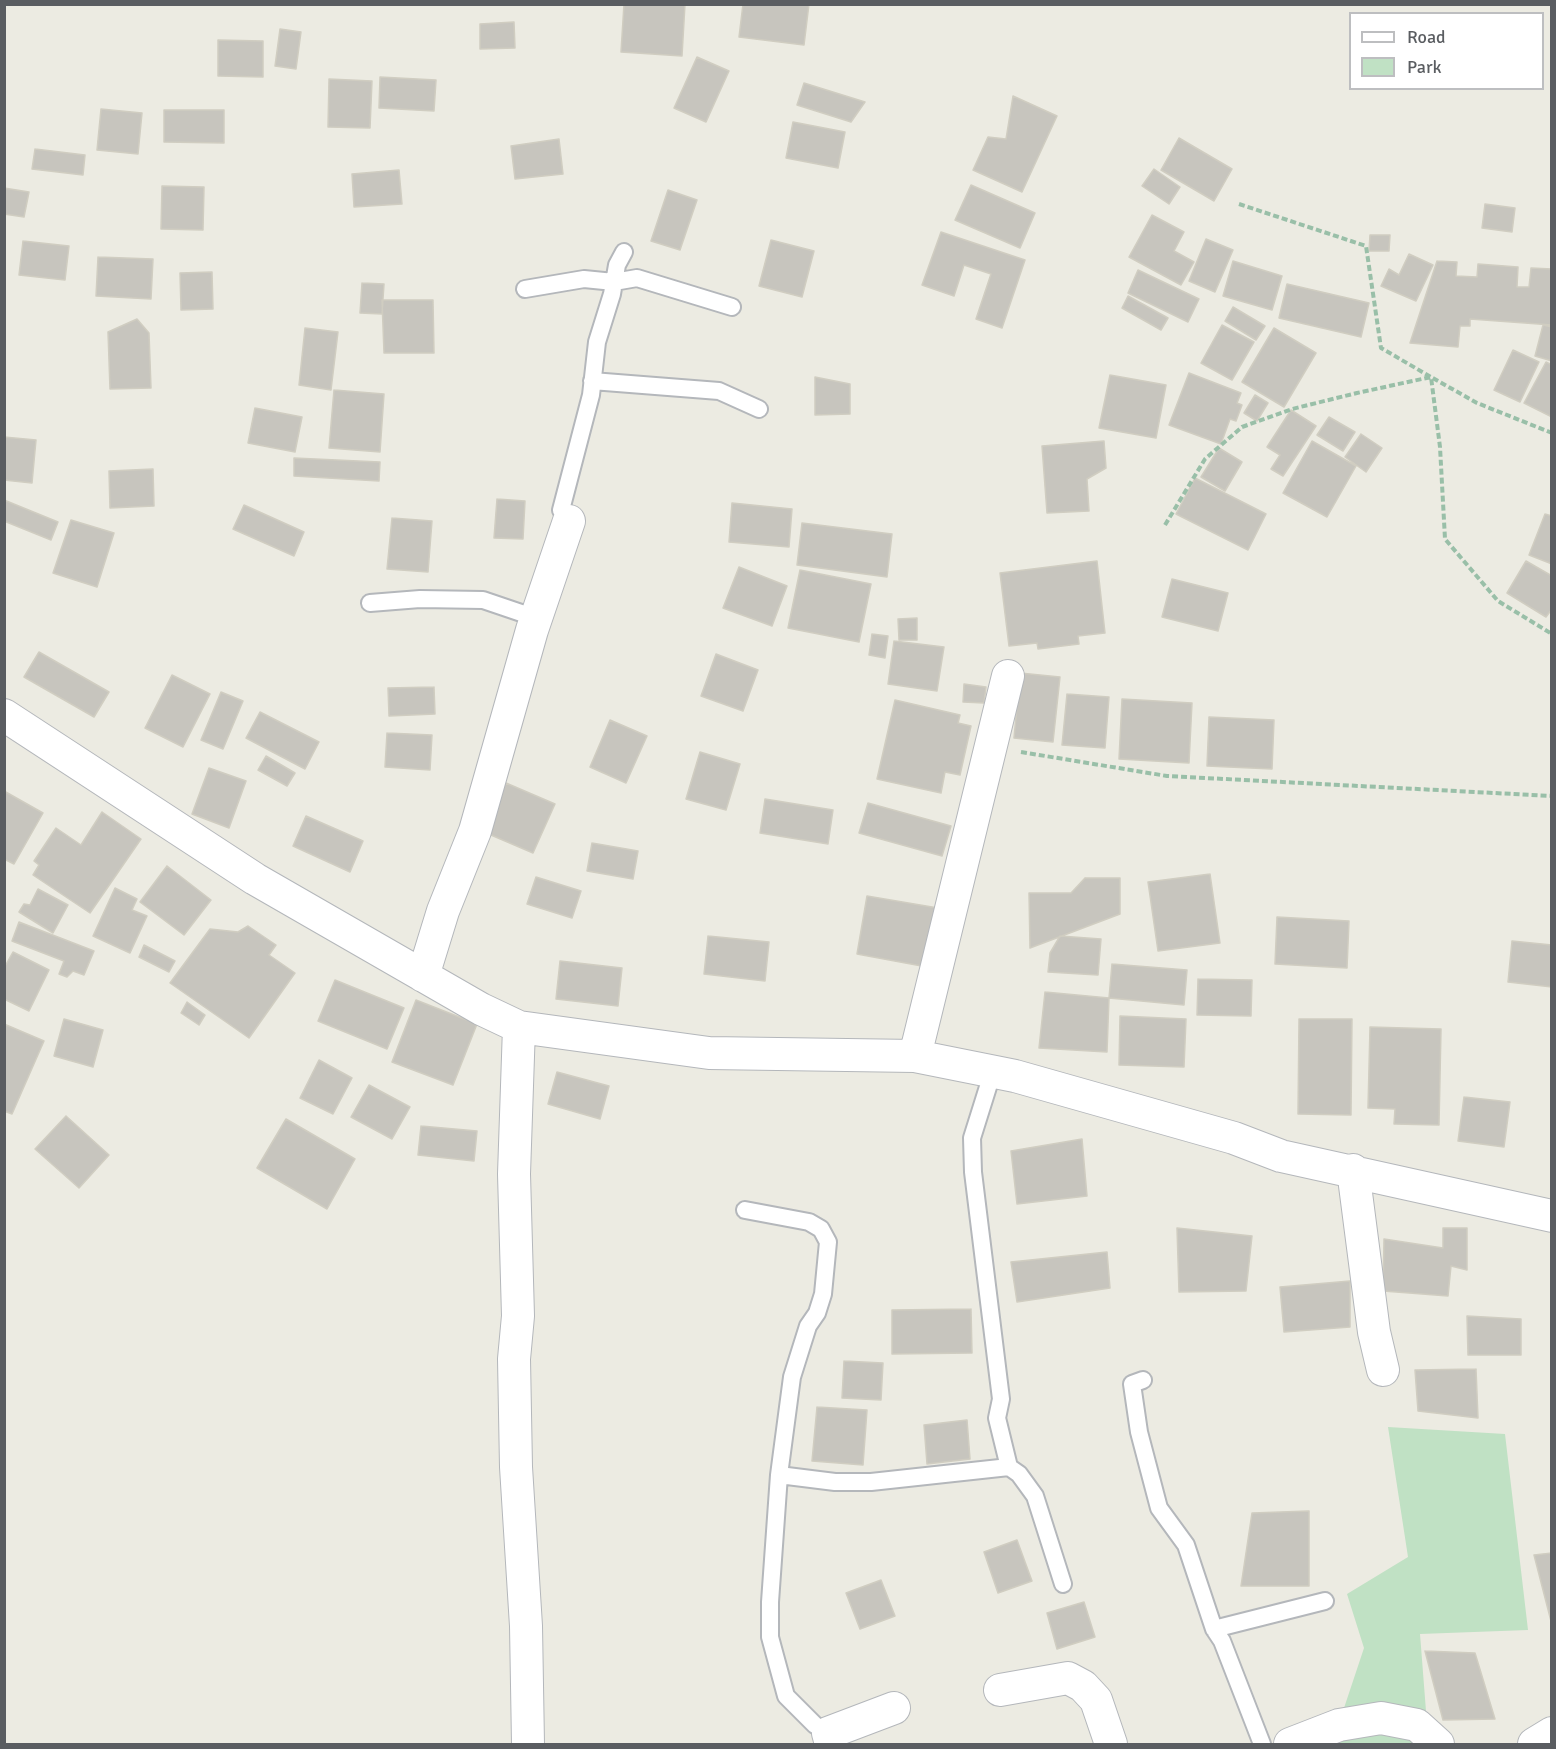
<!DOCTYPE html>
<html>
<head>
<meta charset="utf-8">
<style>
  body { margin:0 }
  #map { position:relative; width:1556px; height:1749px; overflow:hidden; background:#ecebe2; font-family:Signika,sans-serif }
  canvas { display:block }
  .frame { position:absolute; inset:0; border:6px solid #5a5d61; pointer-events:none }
  .legend { position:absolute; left:1349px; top:12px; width:195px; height:78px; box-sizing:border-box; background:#fff; border:2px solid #bdbec0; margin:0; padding:8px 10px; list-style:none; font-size:18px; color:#5a5d61 }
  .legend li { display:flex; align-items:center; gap:12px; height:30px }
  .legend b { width:30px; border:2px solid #bdbec0 }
</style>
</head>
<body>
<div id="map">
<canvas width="1556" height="1749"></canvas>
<div class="frame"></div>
<ul class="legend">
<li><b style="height:8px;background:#fff"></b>Road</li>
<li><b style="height:16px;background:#c0e1c4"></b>Park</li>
</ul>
</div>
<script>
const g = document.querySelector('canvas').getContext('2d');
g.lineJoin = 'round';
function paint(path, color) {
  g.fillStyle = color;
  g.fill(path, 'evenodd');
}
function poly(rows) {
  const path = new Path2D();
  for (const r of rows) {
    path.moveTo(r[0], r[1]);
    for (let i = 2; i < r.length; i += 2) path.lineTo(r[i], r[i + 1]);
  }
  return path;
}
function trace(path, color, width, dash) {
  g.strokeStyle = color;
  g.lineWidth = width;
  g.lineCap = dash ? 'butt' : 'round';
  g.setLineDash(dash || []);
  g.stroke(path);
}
const green = poly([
  [1388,1427,1505,1434,1528,1630,1420,1634,1426,1711,1344,1708,1364,1648,1347,1594,1408,1557],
  [1390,1729,1418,1744,1319,1744]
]);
const building = poly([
  [624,4,685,4,682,56,621,52,624,4],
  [743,4,809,4,804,45,739,37,743,4],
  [514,22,515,48,480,49,480,24,514,22],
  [280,29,301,32,296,69,275,66,280,29],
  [218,40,263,41,263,77,218,76,218,40],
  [697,57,729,71,706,122,674,108,697,57],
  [380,77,436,80,434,111,379,108,380,77],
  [329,79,372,81,370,128,328,127,329,79],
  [804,83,865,102,851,122,797,105,804,83],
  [1013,96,1057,116,1022,192,973,170,988,137,1006,139,1013,96],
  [101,109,142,113,138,154,97,150,101,109],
  [164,110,224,110,224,143,164,142,164,110],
  [793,122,845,132,838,168,786,158,793,122],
  [1179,138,1232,169,1214,201,1161,170,1179,138],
  [559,139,563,174,515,179,511,146,559,139],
  [35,149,85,155,83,175,32,169,35,149],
  [1154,169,1180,187,1169,204,1142,186,1154,169],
  [399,170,402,204,354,207,352,174,399,170],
  [971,185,1035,213,1020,248,955,220,971,185],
  [162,186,204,187,203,230,161,229,162,186],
  [4,188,29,192,24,217,4,214,4,188],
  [668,190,697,200,680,250,651,241,668,190],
  [1485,204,1515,208,1512,232,1482,228,1485,204],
  [1152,215,1184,232,1174,251,1194,262,1181,285,1129,257,1152,215],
  [941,232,1025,260,1002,328,976,319,991,274,964,265,954,296,922,285,941,232],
  [1370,235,1390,235,1389,251,1369,251,1370,235],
  [1206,239,1233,250,1215,292,1189,281,1206,239],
  [771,240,814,251,802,297,759,286,771,240],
  [23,241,69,246,65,280,19,275,23,241],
  [1409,254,1433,265,1416,301,1381,286,1389,269,1399,275,1409,254],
  [98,257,153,259,151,299,96,296,98,257],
  [1233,261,1282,276,1272,310,1223,296,1233,261],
  [1437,261,1457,262,1456,276,1477,277,1478,264,1518,267,1517,287,1529,287,1531,268,1552,269,1552,325,1470,319,1470,326,1460,326,1458,347,1410,343,1437,261],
  [1138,270,1199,299,1188,322,1128,293,1138,270],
  [212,272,213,309,181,310,180,273,212,272],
  [362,283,384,284,382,314,360,313,362,283],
  [1287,284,1369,303,1361,337,1279,318,1287,284],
  [1128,296,1168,318,1161,330,1122,308,1128,296],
  [382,300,433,300,434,353,384,353,382,300],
  [1233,307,1265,326,1256,340,1225,321,1233,307],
  [137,319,149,333,151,388,110,389,108,332,137,319],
  [1222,325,1254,342,1232,380,1201,363,1222,325],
  [1543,325,1552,327,1552,361,1535,356,1543,325],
  [305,328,338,332,331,390,299,385,305,328],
  [1274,328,1316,353,1284,407,1242,382,1274,328],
  [1513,350,1539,362,1520,402,1494,390,1513,350],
  [1546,362,1552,365,1552,417,1524,403,1546,362],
  [1189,373,1241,393,1237,403,1242,405,1236,421,1230,419,1221,444,1169,425,1189,373],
  [1110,375,1166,385,1156,438,1099,428,1110,375],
  [815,377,850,384,850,414,815,415,815,377],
  [334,390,384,394,380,452,329,448,334,390],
  [1255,395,1268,403,1257,421,1244,413,1255,395],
  [255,408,302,417,295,452,248,443,255,408],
  [1291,410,1316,426,1283,476,1271,469,1280,455,1267,447,1291,410],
  [1329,417,1355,432,1343,451,1317,435,1329,417],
  [1361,434,1382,448,1366,472,1345,457,1361,434],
  [4,437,36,440,32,483,4,480,4,437],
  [1104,441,1106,468,1087,479,1089,511,1047,513,1042,446,1104,441],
  [1312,441,1356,466,1327,517,1283,493,1312,441],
  [1219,448,1242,462,1225,491,1201,477,1219,448],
  [294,458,380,462,379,481,294,476,294,458],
  [153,469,154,506,110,508,109,471,153,469],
  [1195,478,1266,514,1248,550,1176,514,1195,478],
  [497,499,525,501,523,539,494,538,497,499],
  [4,500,58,522,51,540,4,521,4,500],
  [732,503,792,509,789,547,729,542,732,503],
  [244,505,304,532,294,556,233,529,244,505],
  [1545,514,1552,516,1552,564,1529,555,1545,514],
  [392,518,432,521,428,572,387,569,392,518],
  [71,520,114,533,97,587,53,573,71,520],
  [802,523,892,534,887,577,797,565,802,523],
  [1097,561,1105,633,1078,636,1079,644,1038,649,1037,643,1009,646,1000,573,1097,561],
  [1526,561,1552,576,1552,609,1546,617,1507,593,1526,561],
  [739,567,787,586,772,626,723,608,739,567],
  [800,570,871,584,859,642,788,628,800,570],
  [1172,579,1228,593,1218,631,1162,617,1172,579],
  [917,618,917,640,899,640,898,619,917,618],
  [872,634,888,636,885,658,869,655,872,634],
  [894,641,944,647,937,691,888,684,894,641],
  [39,652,109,692,94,717,24,677,39,652],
  [716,654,758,670,743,711,701,696,716,654],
  [1020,673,1060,677,1053,742,1014,738,1020,673],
  [172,675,210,694,183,747,145,728,172,675],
  [964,684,986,687,984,703,963,702,964,684],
  [434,687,435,714,389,716,388,688,434,687],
  [221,692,243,701,223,749,201,740,221,692],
  [1067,694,1109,697,1105,748,1062,745,1067,694],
  [1122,699,1192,703,1189,763,1119,759,1122,699],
  [895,700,960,715,958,723,971,726,960,775,945,772,941,793,877,779,895,700],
  [260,712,319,742,305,769,246,738,260,712],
  [1209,717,1274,720,1272,769,1207,766,1209,717],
  [610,720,647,736,626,783,590,767,610,720],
  [387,733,432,735,430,770,385,767,387,733],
  [700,752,740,764,726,810,686,799,700,752],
  [266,756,295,773,287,786,258,770,266,756],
  [209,768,246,781,229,828,192,814,209,768],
  [506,783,555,804,533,853,484,832,506,783],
  [4,791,43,813,14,864,4,859,4,791],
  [765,799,833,810,828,844,760,833,765,799],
  [868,803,951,826,942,856,859,833,868,803],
  [102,812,141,839,90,913,33,875,39,865,34,861,56,828,81,845,102,812],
  [306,816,363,841,350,872,293,846,306,816],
  [592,843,638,851,633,879,587,871,592,843],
  [167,866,211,900,184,935,140,902,167,866],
  [1210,874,1220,943,1158,951,1148,882,1210,874],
  [536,877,581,891,572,918,527,904,536,877],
  [1085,878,1120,878,1120,914,1030,948,1029,893,1071,893,1085,878],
  [115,888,137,899,132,910,147,916,130,953,93,936,115,888],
  [38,889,68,905,53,933,19,912,24,904,30,905,38,889],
  [867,896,938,908,927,967,857,954,867,896],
  [1277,917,1349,921,1347,968,1275,964,1277,917],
  [19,922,94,951,84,975,73,971,67,977,59,974,64,961,12,941,19,922],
  [248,926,276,945,269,955,295,973,249,1038,170,983,210,929,238,932,248,926],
  [708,936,769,942,765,981,704,974,708,936],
  [1060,936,1101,939,1098,975,1048,972,1050,953,1060,936],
  [1512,941,1552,945,1552,987,1508,982,1512,941],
  [144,945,175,961,169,972,139,957,144,945],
  [13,952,49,970,29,1011,4,999,4,968,13,952],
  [560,961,622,968,618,1006,556,999,560,961],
  [1112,964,1187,970,1184,1005,1109,998,1112,964],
  [1198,979,1252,980,1251,1016,1197,1015,1198,979],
  [335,980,404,1008,387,1049,318,1021,335,980],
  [1045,992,1109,998,1107,1052,1039,1048,1045,992],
  [416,1000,477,1024,453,1085,392,1062,416,1000],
  [187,1002,205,1015,199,1025,181,1013,187,1002],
  [1120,1016,1186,1019,1184,1067,1119,1065,1120,1016],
  [64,1019,103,1030,93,1067,54,1056,64,1019],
  [1299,1019,1352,1019,1351,1115,1298,1114,1299,1019],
  [4,1024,44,1041,12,1114,4,1111,4,1024],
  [1370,1027,1441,1029,1439,1125,1394,1124,1395,1109,1368,1108,1370,1027],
  [319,1060,352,1078,333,1114,300,1098,319,1060],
  [557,1072,609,1086,600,1119,548,1104,557,1072],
  [369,1085,410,1107,392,1139,351,1117,369,1085],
  [1464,1097,1510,1102,1504,1147,1458,1141,1464,1097],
  [66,1116,109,1155,79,1188,35,1149,66,1116],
  [286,1119,355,1159,327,1209,257,1168,286,1119],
  [421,1126,477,1131,474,1161,418,1155,421,1126],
  [1082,1139,1087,1196,1017,1204,1011,1151,1082,1139],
  [1177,1228,1252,1236,1246,1291,1179,1292,1177,1228],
  [1443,1228,1467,1228,1467,1270,1451,1266,1448,1296,1383,1291,1384,1239,1443,1248,1443,1228],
  [1107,1252,1110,1288,1017,1302,1011,1262,1107,1252],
  [1350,1281,1350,1327,1284,1332,1280,1287,1350,1281],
  [971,1309,972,1353,892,1354,892,1310,971,1309],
  [1467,1316,1521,1319,1521,1355,1468,1355,1467,1316],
  [844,1361,883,1363,881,1400,842,1398,844,1361],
  [1476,1369,1478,1418,1418,1411,1415,1370,1476,1369],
  [817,1407,867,1410,863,1465,812,1461,817,1407],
  [967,1420,970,1459,927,1464,924,1425,967,1420],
  [1309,1511,1309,1586,1241,1586,1252,1513,1309,1511],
  [1017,1540,1032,1581,998,1593,984,1552,1017,1540],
  [1552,1553,1552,1625,1534,1555,1552,1553],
  [881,1580,895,1616,860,1629,846,1593,881,1580],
  [1084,1602,1095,1637,1057,1649,1047,1613,1084,1602],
  [1425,1651,1475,1653,1495,1719,1443,1720,1425,1651]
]);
const path = poly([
  [1239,204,1366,246,1381,348,1431,377,1440,447,1445,539,1498,601,1552,634],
  [1165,525,1205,459,1242,427,1292,409,1357,393,1431,377,1477,403,1552,433],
  [1021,752,1167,776,1552,796]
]);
const lane = poly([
  [525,289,584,279,614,282,637,278,732,307],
  [592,381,719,391,759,409],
  [569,521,561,510,591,395,597,342,612,294,617,265,624,252],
  [370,603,420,599,483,600,536,618],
  [745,1210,809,1222,821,1229,828,1242,823,1294,817,1313,808,1326,792,1377,779,1475,770,1602,770,1637,786,1696,815,1725,828,1733],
  [1143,1380,1132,1384,1139,1432,1159,1508,1186,1545,1214,1629,1222,1641,1262,1744],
  [1009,1467,1019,1474,1035,1496,1063,1584],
  [779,1475,835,1482,871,1482,1009,1467,997,1418,1001,1399,973,1172,972,1138,993,1071],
  [1214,1629,1325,1601]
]);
const street = poly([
  [4,715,255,879,481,1009,519,1027,709,1053,915,1056,1015,1076,1234,1138,1281,1156,1552,1216],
  [423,976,443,911,475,831,532,630,569,521],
  [519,1027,514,1174,518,1316,514,1359,516,1467,526,1626,528,1744],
  [915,1056,1008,676],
  [1353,1170,1374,1332,1383,1370],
  [1000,1690,1068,1678,1083,1686,1096,1700,1111,1744],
  [831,1744,828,1733,894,1708],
  [1290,1744,1339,1725,1381,1718,1417,1725,1438,1744],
  [1534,1744,1552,1733]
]);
paint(green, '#c0e1c4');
paint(building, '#c7c5be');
trace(building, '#d0cdc1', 1.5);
trace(lane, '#b4b7bb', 20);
trace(street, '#b4b7bb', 34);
trace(path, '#99bfa8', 4, [6, 3]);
trace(lane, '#fff', 16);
trace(street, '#fff', 32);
</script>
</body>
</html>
